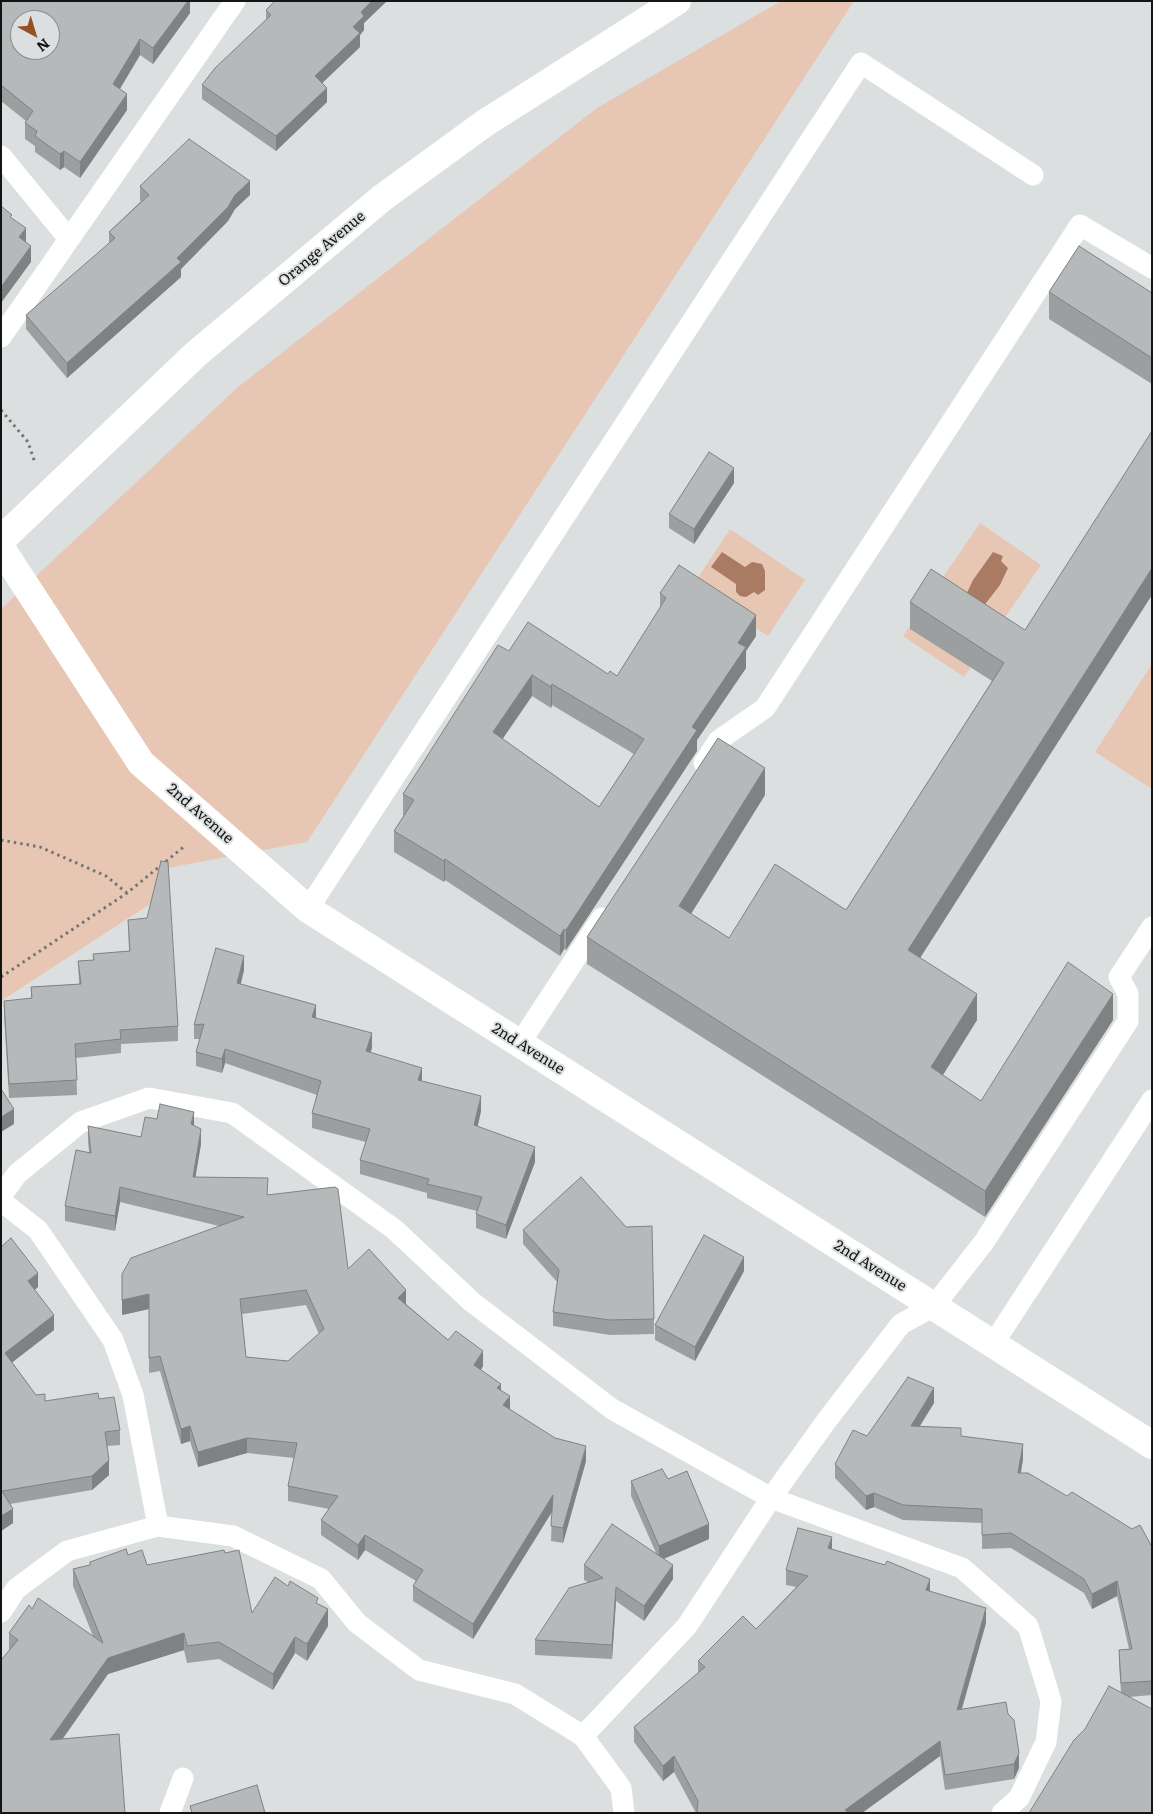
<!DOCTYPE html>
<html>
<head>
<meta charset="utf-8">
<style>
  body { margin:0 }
  #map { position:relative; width:1153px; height:1814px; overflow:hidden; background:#dbdfdf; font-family:Literata,serif }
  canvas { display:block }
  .frame { position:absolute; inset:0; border:2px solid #131414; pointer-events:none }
  .north { position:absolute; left:10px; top:10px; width:50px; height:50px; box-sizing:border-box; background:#dbdfdf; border:1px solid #8b8e8e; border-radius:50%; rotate:141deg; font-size:14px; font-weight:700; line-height:20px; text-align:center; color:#131414 }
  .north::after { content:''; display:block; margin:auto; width:18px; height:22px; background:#955026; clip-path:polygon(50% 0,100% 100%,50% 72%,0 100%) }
</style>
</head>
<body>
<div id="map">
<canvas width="1153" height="1814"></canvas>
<div class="frame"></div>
<div class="north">N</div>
</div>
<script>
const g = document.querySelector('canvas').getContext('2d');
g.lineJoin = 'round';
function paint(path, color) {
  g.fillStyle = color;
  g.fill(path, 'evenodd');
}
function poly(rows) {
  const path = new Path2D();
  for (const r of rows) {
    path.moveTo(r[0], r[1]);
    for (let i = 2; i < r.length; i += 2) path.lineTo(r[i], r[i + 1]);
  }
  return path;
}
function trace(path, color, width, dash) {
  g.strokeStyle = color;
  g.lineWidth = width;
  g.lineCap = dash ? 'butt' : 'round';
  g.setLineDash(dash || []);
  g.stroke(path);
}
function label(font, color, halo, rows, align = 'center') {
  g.font = font + ' Literata,serif';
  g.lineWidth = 4;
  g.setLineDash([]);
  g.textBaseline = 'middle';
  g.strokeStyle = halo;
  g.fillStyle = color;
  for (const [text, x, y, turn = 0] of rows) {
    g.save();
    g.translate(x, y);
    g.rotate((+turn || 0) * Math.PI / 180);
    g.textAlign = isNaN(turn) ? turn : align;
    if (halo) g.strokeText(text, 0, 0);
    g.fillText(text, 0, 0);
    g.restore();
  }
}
const green = poly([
  [781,1,854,1,307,842,162,869,167,893,1,1001,1,609,238,387,597,108],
  [980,523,1041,565,964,677,903,636],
  [730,529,805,580,768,636,692,587],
  [1152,664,1152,789,1095,752]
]);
const water = poly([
  [722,552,745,567,752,562,762,564,765,571,765,590,758,595,754,592,746,597,740,596,736,592,736,584,711,567],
  [993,552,1003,556,1001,561,1008,568,1000,585,979,612,965,597,973,580]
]);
const path = poly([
  [1,410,28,442,35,463],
  [1,840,40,847,106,876,127,893],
  [1,977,127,893,186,845]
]);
const service = poly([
  [1,156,69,239],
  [1,337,235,1],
  [704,763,719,740,765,708,1080,225,1152,268],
  [308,909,861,63,1033,175],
  [520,1043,602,918],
  [1,1196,17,1174,81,1122,149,1098,232,1113,394,1229,472,1302,612,1409,771,1498,962,1568,1028,1626,1051,1701,1046,1742,1019,1798,1002,1813],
  [1,1201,38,1230,113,1340,133,1395,158,1526],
  [993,1344,1152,1100],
  [1,1612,16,1589,67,1551,158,1526,233,1536,321,1579,357,1623,419,1670,515,1694,583,1736,621,1788,624,1813],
  [583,1736,687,1626,771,1498,827,1420,901,1324,934,1306,984,1242,1128,1021,1128,994,1119,977,1152,927],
  [170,1813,183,1778]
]);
const tertiary = poly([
  [1,548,141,763,308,909,1152,1445]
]);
const primary = poly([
  [1,540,196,354,382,198,485,123,677,1]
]);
const wall = poly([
  [1,1,190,1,190,13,153,64,140,55,120,89,127,110,80,178,64,167,60,170,35,152,35,146,25,139,25,123,26,121,1,101],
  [275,1,387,1,364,23,364,30,360,35,360,47,322,83,327,102,276,151,202,99,202,85,266,20,266,10],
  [140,186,250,195,235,209,228,221,181,269,181,277,67,378,26,329,26,315,109,244,109,232,141,201,140,200],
  [1049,292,1152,293,1152,384,1049,319],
  [734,483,694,544,669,528,669,514],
  [660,593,756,636,746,651,746,668,697,740,697,751,566,950,564,949,560,956,445,880,444,882,394,852,394,831,404,815,403,815,403,794,509,651,608,674,617,676,660,608],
  [532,696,551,708,552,705,634,754,599,807,502,739],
  [910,602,1025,630,920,958,977,1020,943,1075,981,1101,1113,1020,985,1217,587,964,587,937,765,795,691,914,729,938,846,910,992,681,910,629],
  [128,920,178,1026,178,1041,121,1044,121,1053,76,1058,77,1095,9,1098,4,1015,4,1001,31,999,31,987,79,984,78,961,93,960,93,954,129,951],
  [244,970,241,984,316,1018,372,1048,370,1053,422,1081,481,1111,478,1126,535,1162,506,1239,476,1228,476,1214,477,1211,427,1198,427,1193,360,1174,360,1160,366,1142,312,1128,312,1113,317,1095,225,1063,222,1073,196,1066,196,1052,200,1039,194,1039,194,1025],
  [157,1119,194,1126,201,1144,195,1177,268,1195,348,1269,406,1304,448,1340,483,1366,481,1370,501,1390,510,1409,586,1461,563,1543,551,1541,552,1512,473,1639,413,1601,413,1586,416,1581,365,1550,358,1560,321,1535,321,1520,329,1509,288,1501,288,1486,294,1458,247,1453,198,1467,190,1441,181,1444,160,1371,149,1373,149,1309,122,1315,219,1226,120,1202,115,1231,65,1221,65,1206,89,1152,88,1141,88,1126,141,1137],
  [306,1305,319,1334,288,1361,246,1357,242,1314],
  [523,1230,654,1319,654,1334,610,1335,553,1326,553,1312,558,1283,523,1244],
  [1,1247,38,1287,34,1290,54,1330,12,1362,36,1395,45,1401,99,1399,120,1430,120,1445,107,1446,109,1475,92,1490,10,1504,13,1523,1,1531],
  [744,1271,695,1361,655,1340,655,1325],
  [934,1403,920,1426,961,1436,1023,1459,1021,1473,1152,1547,1152,1695,1129,1697,1085,1729,1121,1692,1119,1664,1119,1650,1129,1649,1117,1596,1092,1609,1084,1593,1011,1548,982,1549,982,1523,903,1520,874,1507,866,1510,835,1478,835,1464,867,1436],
  [631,1481,709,1539,663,1559,673,1579,644,1621,616,1601,612,1659,535,1655,535,1640,588,1582,584,1580,584,1565,656,1553,631,1496],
  [832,1549,930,1592,986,1623,962,1709,1008,1714,1019,1768,1014,1779,945,1790,940,1756,862,1813,696,1813,674,1772,663,1781,634,1742,634,1727,698,1673,698,1661,756,1629,796,1587,786,1585,786,1570],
  [225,1553,252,1613,288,1586,318,1604,328,1626,307,1661,295,1653,273,1690,219,1659,187,1663,184,1650,108,1674,62,1739,1,1813,9,1650,9,1633,32,1609,93,1636,73,1586,73,1569,90,1565,90,1562,128,1555,147,1565]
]);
const shadedWall = poly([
  [188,1,190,1,190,13,153,64,153,48],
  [372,1,387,1,364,23,364,30,360,35,360,47,315,90,315,76,353,27,361,12],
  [140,39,140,55,113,100,113,84],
  [327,88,327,102,276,151,276,136],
  [127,94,127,110,80,178,80,162],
  [64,151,64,167,60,170,60,154],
  [250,181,250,195,235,209,228,221,181,269,181,277,67,378,67,363,177,258,235,195],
  [26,228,26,244,19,237],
  [31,246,31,262,1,303,1,287],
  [734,468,734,483,694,544,694,529],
  [1152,568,1152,595,908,977,908,950],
  [756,615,756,636,746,651,746,668,697,740,697,751,566,950,566,930,692,727,738,643],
  [532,675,532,696,493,753,493,732],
  [552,684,552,705,551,708,551,687],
  [765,768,765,795,679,933,679,906],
  [445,859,445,880,444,882,444,861],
  [564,929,564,949,560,956,560,936],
  [244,956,244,970,237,997,237,983],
  [977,994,977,1020,931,1094,931,1067],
  [1113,994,1113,1020,985,1217,985,1191],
  [316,1005,316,1019,312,1017],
  [372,1033,372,1048,366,1066,366,1051],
  [225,1049,225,1063,222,1073,222,1059],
  [422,1068,422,1082,418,1080],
  [481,1096,481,1111,474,1139,474,1125],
  [14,1109,14,1124,1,1132,1,1117],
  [194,1112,194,1127,191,1124],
  [201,1129,201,1144,193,1192,193,1177],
  [535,1147,535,1162,506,1239,506,1225],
  [120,1187,120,1202,115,1231,115,1216],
  [744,1257,744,1271,695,1361,695,1347],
  [38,1273,38,1287,28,1296,28,1281],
  [406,1290,406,1305,398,1298],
  [149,1294,149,1309,122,1315,122,1300],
  [54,1315,54,1330,5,1368,5,1353],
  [483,1351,483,1366,474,1380,474,1365],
  [501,1384,501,1399,497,1388],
  [934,1388,934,1403,911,1440,911,1426],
  [510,1396,510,1411,503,1405],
  [190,1426,190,1441,181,1444,181,1429],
  [247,1438,247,1453,198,1467,198,1452],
  [1023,1444,1023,1459,1018,1487,1018,1473],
  [586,1446,586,1461,563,1543,563,1528],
  [109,1460,109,1475,92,1490,92,1476],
  [874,1493,874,1507,866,1510,866,1496],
  [553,1495,553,1510,473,1639,473,1624],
  [13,1509,13,1523,1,1531,1,1516],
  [709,1524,709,1539,659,1561,659,1546],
  [365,1535,365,1550,358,1560,358,1545],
  [832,1537,832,1553,828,1548],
  [673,1565,673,1579,644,1621,644,1606],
  [930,1579,930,1594,926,1590],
  [1117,1581,1117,1596,1092,1609,1092,1594],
  [616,1587,616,1601,612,1659,612,1645],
  [986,1608,986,1623,957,1725,957,1710],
  [328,1609,328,1626,307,1661,307,1644],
  [184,1633,184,1650,108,1674,50,1757,50,1740,108,1658],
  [295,1637,295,1653,273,1690,273,1674],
  [940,1741,940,1756,862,1813,845,1813,845,1810],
  [1019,1753,1019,1768,1014,1779,1014,1764],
  [674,1756,674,1772,663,1781,663,1766]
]);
const building = poly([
  [1,1,188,1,153,48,140,39,113,84,127,94,80,162,64,151,60,154,35,136,37,131,25,123,33,111,1,85,1,1],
  [20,20,50,20,50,50,20,50,20,20],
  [275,1,372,1,361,12,364,16,353,27,360,33,315,76,327,88,276,136,202,85,215,68,271,15,266,10,275,1],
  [189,139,250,181,235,195,228,207,177,258,181,262,67,363,26,315,115,238,109,232,149,195,140,186,189,139],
  [1,206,12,215,10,217,26,228,19,237,31,246,1,287,1,206],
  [1079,246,1152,293,1152,358,1049,292,1079,246],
  [1152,431,1152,568,908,950,977,994,931,1067,981,1101,1068,962,1113,994,985,1191,587,937,718,738,765,768,679,906,729,938,775,864,846,910,1004,663,910,602,931,569,1025,630,1152,431],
  [709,452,734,468,694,529,669,514,709,452],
  [679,565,756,615,738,643,746,647,692,727,697,730,566,930,564,929,560,936,445,859,444,861,394,831,414,800,403,794,498,645,509,651,528,622,608,674,610,671,617,676,666,598,660,593,679,565],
  [532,675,551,687,552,684,644,739,599,807,493,732,532,675],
  [161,861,168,862,178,1026,120,1030,121,1039,75,1044,77,1080,9,1084,4,1001,32,998,31,987,81,984,78,961,94,960,93,954,130,951,128,920,147,918,161,861],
  [216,948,244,956,237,983,316,1005,312,1017,372,1033,366,1051,422,1068,418,1080,481,1096,474,1125,535,1147,506,1225,476,1214,482,1197,427,1184,429,1179,360,1160,370,1129,312,1113,321,1081,225,1049,222,1059,196,1052,204,1024,194,1025,216,948],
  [1,1089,14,1109,1,1117,1,1089],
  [160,1104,194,1112,191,1124,201,1129,193,1177,268,1178,267,1195,335,1187,338,1189,348,1269,369,1249,406,1290,398,1298,448,1340,456,1331,483,1351,474,1365,501,1384,497,1388,510,1396,503,1405,555,1438,586,1446,563,1528,551,1526,553,1495,473,1624,413,1586,423,1570,365,1535,358,1545,321,1520,338,1496,288,1486,297,1443,247,1438,198,1452,190,1426,181,1429,160,1356,149,1358,149,1294,122,1300,122,1274,131,1258,244,1217,120,1187,115,1216,65,1206,76,1150,91,1153,88,1126,141,1137,145,1117,157,1119,160,1104],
  [306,1290,324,1329,288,1361,246,1357,240,1299,306,1290],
  [581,1177,626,1227,652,1226,654,1319,610,1320,553,1312,559,1270,523,1230,581,1177],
  [704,1235,744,1257,695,1347,655,1325,704,1235],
  [11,1238,38,1273,28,1281,54,1315,5,1353,36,1395,45,1394,45,1401,98,1393,99,1399,114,1397,120,1430,105,1432,109,1460,92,1476,2,1491,13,1509,1,1516,1,1247,11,1238],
  [908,1377,934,1388,911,1426,961,1428,961,1436,1023,1444,1018,1473,1028,1473,1067,1496,1072,1492,1132,1529,1140,1525,1152,1547,1152,1681,1121,1683,1119,1650,1132,1649,1117,1581,1092,1594,1084,1579,1011,1533,982,1535,982,1509,903,1505,874,1493,866,1496,835,1464,853,1430,867,1436,908,1377],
  [662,1469,668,1479,687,1471,709,1524,659,1546,631,1481,662,1469],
  [612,1524,673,1565,644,1606,616,1587,612,1645,535,1640,569,1588,603,1578,584,1565,612,1524],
  [798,1528,832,1537,828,1548,885,1565,887,1561,930,1579,926,1590,986,1608,957,1710,1006,1702,1008,1714,1014,1720,1019,1753,1014,1764,945,1775,940,1741,845,1810,849,1813,697,1813,698,1801,674,1756,663,1766,634,1727,705,1667,698,1661,743,1616,756,1629,808,1576,786,1570,798,1528],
  [126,1549,128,1555,142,1550,147,1565,224,1550,225,1553,239,1550,252,1613,275,1577,288,1586,290,1581,318,1598,316,1603,328,1609,307,1644,295,1637,273,1674,219,1642,187,1646,184,1633,108,1658,50,1740,119,1734,125,1813,1,1813,1,1660,18,1640,9,1633,29,1605,32,1609,38,1598,103,1643,73,1569,90,1565,90,1562,126,1549],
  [1109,1686,1152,1709,1152,1788,1151,1789,1152,1790,1152,1813,1029,1813,1074,1740,1085,1729,1109,1686],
  [257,1785,265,1813,192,1813,190,1806,257,1785]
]);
const streetNames = [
  ["Orange Avenue",322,249,-40],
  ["2nd Avenue",200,814,41],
  ["2nd Avenue",528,1049,32],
  ["2nd Avenue",870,1266,32]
];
paint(green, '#e8c6b4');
paint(water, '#a97b62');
trace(path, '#737575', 3, [2.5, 4]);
trace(service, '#fff', 21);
trace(tertiary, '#fff', 28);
trace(primary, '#fff', 28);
paint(wall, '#9c9f9f');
paint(shadedWall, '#7f8282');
paint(building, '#b5b9b9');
trace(building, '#7f8282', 1);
label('15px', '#131414', '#dbdfdf', streetNames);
</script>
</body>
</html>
